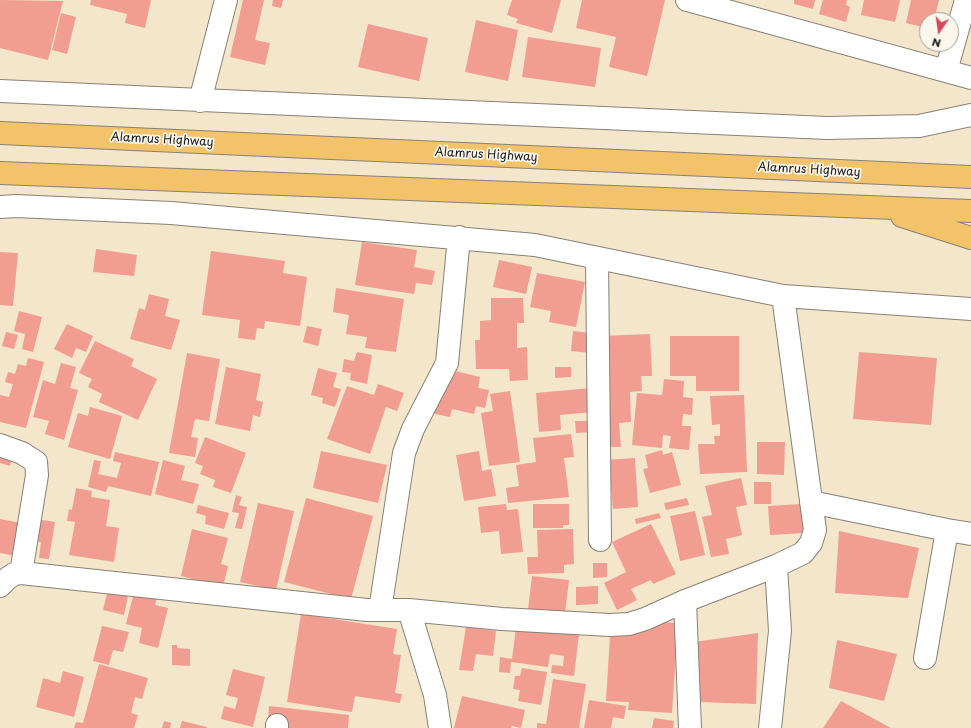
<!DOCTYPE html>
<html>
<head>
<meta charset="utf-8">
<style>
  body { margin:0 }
  #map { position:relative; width:971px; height:728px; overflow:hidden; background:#f3e6cb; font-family:"Playpen Sans",sans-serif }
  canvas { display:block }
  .north { position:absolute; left:919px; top:12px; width:40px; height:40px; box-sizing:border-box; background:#fbf7ec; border:1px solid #a29f99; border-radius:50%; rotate:193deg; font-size:11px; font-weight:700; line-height:16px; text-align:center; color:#1c1c1c }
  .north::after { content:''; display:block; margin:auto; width:14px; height:18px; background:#d1495b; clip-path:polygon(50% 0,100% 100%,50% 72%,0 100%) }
</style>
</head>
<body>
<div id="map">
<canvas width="971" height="728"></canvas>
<div class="north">N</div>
</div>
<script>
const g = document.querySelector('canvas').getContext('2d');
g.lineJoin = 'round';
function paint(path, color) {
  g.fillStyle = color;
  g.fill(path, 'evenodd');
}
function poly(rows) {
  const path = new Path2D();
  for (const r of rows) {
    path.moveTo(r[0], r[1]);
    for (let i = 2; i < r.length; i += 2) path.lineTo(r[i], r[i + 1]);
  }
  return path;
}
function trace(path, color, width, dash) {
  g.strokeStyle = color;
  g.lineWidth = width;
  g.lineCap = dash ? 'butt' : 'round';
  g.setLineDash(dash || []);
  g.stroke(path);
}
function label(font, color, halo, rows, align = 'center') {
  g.font = font + ' "Playpen Sans",sans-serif';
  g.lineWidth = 3.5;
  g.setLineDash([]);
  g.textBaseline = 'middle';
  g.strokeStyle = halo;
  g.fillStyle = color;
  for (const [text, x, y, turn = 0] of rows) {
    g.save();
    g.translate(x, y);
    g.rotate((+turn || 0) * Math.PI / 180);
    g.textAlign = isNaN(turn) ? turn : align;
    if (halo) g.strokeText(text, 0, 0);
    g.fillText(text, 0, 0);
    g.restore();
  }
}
const building = poly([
  [0,0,63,1,48,60,0,48],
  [91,0,151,0,145,28,125,23,127,14,90,5],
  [243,0,264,0,255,40,270,43,265,65,230,57],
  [273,0,283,0,281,8,272,6],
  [512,0,561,0,552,33,516,23,518,19,507,15],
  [582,0,665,0,647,76,609,67,616,37,576,28],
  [794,0,815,0,813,9,794,4],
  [823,0,847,0,846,5,850,7,846,22,819,14],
  [864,0,900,0,895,22,861,15],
  [911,0,939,0,934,20,927,20,927,28,906,23],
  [61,13,76,17,67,54,52,50],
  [476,20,518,30,508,81,465,72],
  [368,24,428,38,419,81,358,67],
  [528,37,601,48,595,87,522,77],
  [362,242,417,250,414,267,435,271,432,285,416,283,414,294,355,285],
  [96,249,137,255,134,276,93,272],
  [211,251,285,261,283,273,307,277,300,326,265,321,264,329,257,328,255,340,238,338,240,320,202,315],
  [0,252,18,253,13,306,0,305],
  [499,260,532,267,526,294,493,287],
  [537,273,585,282,576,327,549,322,551,311,530,307],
  [336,288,404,299,396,352,365,348,367,337,346,334,349,315,333,312],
  [149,294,169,299,165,316,180,320,171,350,130,339,139,308,145,310],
  [491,298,523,298,524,323,517,323,517,348,527,347,528,380,510,381,509,369,476,369,475,340,480,340,480,321,491,320],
  [19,311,42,317,33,352,22,349,25,334,14,331],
  [67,324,93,336,86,352,76,348,72,358,54,349],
  [307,326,322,329,318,346,303,342],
  [573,331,591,333,589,353,571,351],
  [6,332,18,335,14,349,2,346],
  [650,334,652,376,641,376,642,391,630,392,631,422,619,423,621,447,606,447,601,336],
  [670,336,739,336,739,391,696,391,696,376,670,376],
  [95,341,134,359,131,366,157,379,138,420,99,402,102,394,88,387,92,379,79,373],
  [357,352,372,355,367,384,350,380,351,373,342,372,344,359,354,361],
  [859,352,937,358,931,425,853,419],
  [187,353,220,359,209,421,195,419,191,437,198,438,195,457,169,453],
  [28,358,44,362,26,428,0,422,0,395,9,397,13,384,5,382,8,372,15,374,18,364,26,366],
  [61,363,76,367,70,388,78,390,64,440,45,434,49,421,33,417,43,380,55,384],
  [226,367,261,374,256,400,263,402,260,417,253,415,250,431,215,424],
  [555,367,571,367,571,377,555,378],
  [318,368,337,373,333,387,341,389,335,407,322,403,323,398,311,395],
  [451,370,480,377,478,388,489,390,485,408,476,406,474,414,452,409,450,417,431,413,437,387,447,389],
  [664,379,684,381,683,397,693,398,692,415,683,414,682,426,691,426,689,450,669,448,671,436,663,435,662,448,632,445,637,393,662,395],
  [378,384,404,393,397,411,386,407,370,454,327,439,347,386,374,395],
  [591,388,593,412,560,415,561,430,539,432,536,393],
  [510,391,520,462,489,466,481,413,493,411,490,394],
  [744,395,747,472,700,474,698,444,715,444,714,436,720,436,720,424,712,425,710,396],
  [90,407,122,416,110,459,68,447,78,413,88,416],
  [575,421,592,421,593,432,576,433],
  [571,434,574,457,564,458,569,497,508,503,506,488,519,486,516,465,536,462,533,438],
  [205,437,246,453,231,493,213,487,215,480,200,474,203,466,195,463],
  [757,442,785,442,784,475,757,474],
  [0,448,14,451,10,466,0,463],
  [662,450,663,455,672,452,681,485,650,493,643,469,648,468,645,455],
  [321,451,387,465,378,503,313,488],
  [479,451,482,471,491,469,496,496,464,501,456,455],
  [115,452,159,462,151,496,108,486,106,492,88,487,94,460,101,461,98,474,117,478,121,463,113,461],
  [635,458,638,507,613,509,611,485,607,485,605,460],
  [163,460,185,466,181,480,199,484,193,504,155,494],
  [741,478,747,505,736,507,742,535,726,539,729,554,711,557,702,517,712,515,705,486],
  [754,482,771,482,771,504,754,504],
  [76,488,92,491,91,497,110,500,106,526,119,528,114,562,69,555,75,522,67,521,69,509,72,510],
  [236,495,242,497,239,505,247,507,242,529,235,528,239,513,232,512],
  [306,498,373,516,351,599,284,582],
  [687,498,689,505,666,510,664,503],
  [258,503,294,511,276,590,240,582],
  [506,504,507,510,518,509,523,552,501,554,499,531,481,533,478,507],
  [533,504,569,504,569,525,563,525,563,528,533,528],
  [802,504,804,533,770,535,768,506],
  [198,505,229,513,224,529,205,524,206,516,196,513],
  [695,511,705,555,680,561,670,516],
  [659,513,661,518,636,524,635,519],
  [0,519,26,524,20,557,0,553],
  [36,519,55,522,49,559,39,558,41,542,32,541],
  [651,524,676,574,653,584,651,580,631,589,637,600,617,610,604,583,626,572,612,542],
  [192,529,228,538,221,564,228,566,223,587,181,576],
  [573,529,574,564,564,565,564,573,528,574,527,557,538,557,537,530],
  [839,531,919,548,908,598,835,593],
  [593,563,607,563,607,577,593,578],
  [532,576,569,580,565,613,528,609],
  [110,581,130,586,124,615,103,610],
  [598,586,598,604,576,605,576,587],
  [135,588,158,594,155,605,168,608,158,648,139,643,142,628,126,624],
  [301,614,397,629,393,654,401,655,395,693,402,694,400,703,355,696,352,712,287,702],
  [611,619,678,623,672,713,628,710,629,702,606,701],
  [517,620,579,634,574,676,551,673,552,665,563,666,564,656,550,654,548,667,511,662,510,673,499,672,500,657,512,659],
  [102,626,129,632,123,652,113,650,109,665,93,661],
  [466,627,496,631,493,656,476,654,473,671,459,670],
  [758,633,756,704,698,702,694,642],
  [837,640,897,654,884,701,829,688],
  [172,645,177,645,177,648,190,649,190,666,172,665],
  [99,664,148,678,142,699,135,697,131,713,138,715,134,728,74,728,76,722,83,723],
  [522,668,547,672,541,705,518,701,520,690,513,689,515,676,520,676],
  [233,669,265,677,253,727,221,719,224,706,235,709,238,698,226,695],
  [63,671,84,677,74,717,36,707,43,678,60,683],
  [553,679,586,684,579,728,537,728,537,723,546,724],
  [462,696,525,710,521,728,512,726,511,728,454,728],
  [589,700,626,706,624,719,613,717,611,728,584,728],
  [841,701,891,728,823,728],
  [269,706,349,715,348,728,278,728,268,719],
  [654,718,674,721,673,728,652,728],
  [164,721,171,723,170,728,162,728],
  [182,721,207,727,207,728,180,728]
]);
const minor = poly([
  [687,0,971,78],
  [946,71,966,0],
  [0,91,827,128,919,126,971,115],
  [200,101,226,0],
  [0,207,16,206,171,213,535,245,783,296,971,309],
  [597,258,600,540],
  [0,445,22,453,36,462,37,475,21,573],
  [811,502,947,530,925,658],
  [947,530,971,534],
  [0,586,8,578,14,574,21,573,367,610,409,610,502,619,610,625,629,624,645,619,685,601,776,566,803,553,811,543,815,530,783,296],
  [685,601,690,728],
  [380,610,404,453,413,429,447,363,459,237],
  [409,610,435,695,440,728],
  [277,728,277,725],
  [770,728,780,631,776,566]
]);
const major = poly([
  [0,133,971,177],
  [0,173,971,211],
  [902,216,971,238]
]);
const streetNames = [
  ["Alamrus Highway",162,140,3],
  ["Alamrus Highway",486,155,3],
  ["Alamrus Highway",809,170,3]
];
paint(building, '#f19d91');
trace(minor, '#888174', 24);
trace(major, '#888174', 24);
trace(minor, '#fff', 22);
trace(major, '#f2c36a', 22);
label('12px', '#1c1c1c', '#fbf7ec', streetNames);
</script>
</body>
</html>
